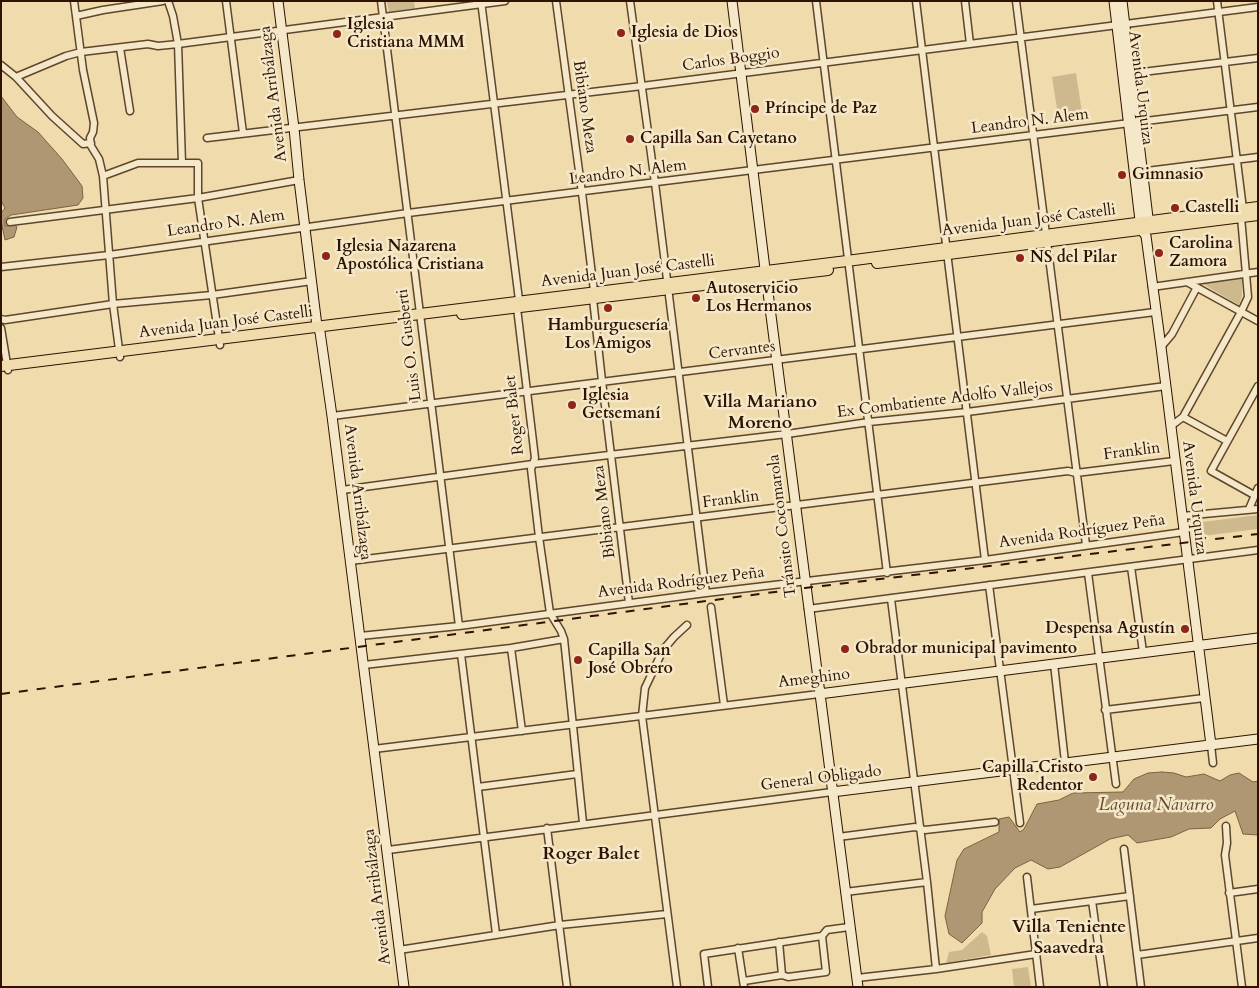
<!DOCTYPE html>
<html>
<head>
<meta charset="utf-8">
<style>
  body { margin:0 }
  #map { position:relative; width:1259px; height:988px; overflow:hidden; background:#efdbac; font-family:Cardo,serif }
  canvas { display:block }
  .frame { position:absolute; inset:0; border:2px solid #2f1300; pointer-events:none }
</style>
</head>
<body>
<div id="map">
<canvas width="1259" height="988"></canvas>
<div class="frame"></div>
</div>
<script>
const g = document.querySelector('canvas').getContext('2d');
g.lineJoin = 'round';
function paint(path, color) {
  g.fillStyle = color;
  g.fill(path, 'evenodd');
}
function poly(rows) {
  const path = new Path2D();
  for (const r of rows) {
    path.moveTo(r[0], r[1]);
    for (let i = 2; i < r.length; i += 2) path.lineTo(r[i], r[i + 1]);
  }
  return path;
}
function trace(path, color, width, dash) {
  g.strokeStyle = color;
  g.lineWidth = width;
  g.lineCap = dash ? 'butt' : 'round';
  g.setLineDash(dash || []);
  g.stroke(path);
}
function label(font, color, halo, rows, align = 'center') {
  g.font = font + ' Cardo,serif';
  g.lineWidth = 5;
  g.setLineDash([]);
  g.textBaseline = 'middle';
  g.strokeStyle = halo;
  g.fillStyle = color;
  for (const [text, x, y, turn = 0] of rows) {
    g.save();
    g.translate(x, y);
    g.rotate((+turn || 0) * Math.PI / 180);
    g.textAlign = isNaN(turn) ? turn : align;
    if (halo) g.strokeText(text, 0, 0);
    g.fillText(text, 0, 0);
    g.restore();
  }
}
const green = poly([
  [393,1,414,1,415,8,389,12,387,2],
  [1076,73,1083,119,1059,122,1052,77],
  [1242,278,1242,295,1239,305,1201,283],
  [1258,515,1258,529,1195,537,1194,523],
  [982,932,987,936,991,955,946,963,949,952,962,950],
  [1028,967,1031,987,1014,987,1012,969]
]);
const water = poly([
  [1,96,17,117,38,132,62,159,82,186,83,198,78,205,11,215,5,219,5,226,14,225,17,227,14,237,5,240,1,221,1,213,5,208,1,201,1,96],
  [1162,772,1174,773,1186,777,1204,774,1220,781,1230,775,1239,773,1253,782,1258,781,1258,835,1243,834,1235,811,1220,819,1211,828,1189,829,1171,837,1137,843,1128,835,1110,839,1060,867,1048,869,1031,860,1015,868,995,889,982,912,982,923,962,943,949,934,945,916,957,860,964,849,999,832,999,819,1009,817,1020,832,1024,829,1037,804,1059,800,1073,793,1123,792,1134,779,1148,773,1162,772]
]);
const street = poly([
  [74,1,83,70,94,123,93,132,90,138,91,146,99,159,103,176,113,304,120,357],
  [168,1,173,16,178,44,182,163],
  [226,1,243,133],
  [381,1,459,626],
  [481,1,519,300,517,308,535,458,531,469,539,537,550,613,561,631,564,639,583,823],
  [556,1,582,193,594,291,593,299,602,381,629,603],
  [630,1,655,183,706,593],
  [816,1,887,573],
  [916,1,985,560],
  [965,1,970,44],
  [1016,1,1086,545],
  [76,16,103,10,163,1],
  [120,48,130,111],
  [1,65,16,77,52,116,83,144,91,143],
  [1126,74,1258,58],
  [16,77,66,56,81,52,148,44,158,46,178,44,505,1],
  [207,138,642,86,1258,7],
  [1139,172,1258,157],
  [103,176,138,163,198,163,198,198,220,345],
  [10,222,198,198,299,180],
  [1,267,109,255,408,213,1258,107],
  [1187,282,1258,321],
  [1152,287,1258,272],
  [1,319,5,320,113,304,212,295,312,281],
  [1,328,8,370],
  [1161,347,1172,334,1196,289],
  [332,416,1155,312],
  [1183,417,1227,441],
  [1171,426,1183,417,1241,312,1248,297,1241,217,1243,209,1217,1],
  [342,490,533,464,787,434,869,422,967,412,1166,386],
  [1254,495,1211,471,1258,386],
  [1249,509,1258,488],
  [1182,516,1258,509],
  [350,561,1068,471,1076,473,1174,461],
  [1131,567,1143,652],
  [1088,573,1116,784],
  [989,585,1020,823],
  [891,599,927,882,936,969],
  [711,607,724,705],
  [808,609,1258,550],
  [360,636,459,626,706,593,985,560,1184,532],
  [511,648,522,731],
  [461,654,496,934],
  [1054,664,1065,762],
  [364,665,511,648,564,639],
  [1105,710,1204,698],
  [1211,745,1213,763],
  [374,749,819,694],
  [478,787,577,774],
  [1226,826,1227,843,1225,855,1242,987],
  [547,828,567,987],
  [838,837,915,827,925,830,995,822],
  [1124,849,1141,987],
  [388,850,832,792],
  [1027,877,1040,987],
  [845,892,927,882],
  [1229,893,1258,889],
  [1092,901,1104,987],
  [1031,909,1130,896],
  [779,942,782,975],
  [738,948,744,987],
  [399,950,560,925,667,914],
  [1137,955,1258,938],
  [857,978,936,969,1036,954],
  [744,981,782,975,788,977,826,972,822,936],
  [677,987,642,716,645,688,663,650,674,637,687,625],
  [708,987,704,954,822,936,827,930,849,927]
]);
const secondary = poly([
  [278,1,294,128,299,180,317,326,320,332,332,416,404,987],
  [732,1,766,277,858,987],
  [1114,1,1141,229,1146,236,1161,347,1211,745],
  [1122,1,1149,226],
  [819,694,1258,638],
  [832,792,1258,739]
]);
const primary = poly([
  [877,263,1258,215],
  [462,314,828,270],
  [1,366,847,261,1258,207]
]);
const rail = poly([
  [1,694,805,588,1258,534]
]);
const markers = [
  [621,33,5,"#8f2418"],
  [337,34,5,"#8f2418"],
  [755,109,5,"#8f2418"],
  [630,139,5,"#8f2418"],
  [1122,175,5,"#8f2418"],
  [1175,208,5,"#8f2418"],
  [1159,253,5,"#8f2418"],
  [326,256,5,"#8f2418"],
  [1020,258,5,"#8f2418"],
  [696,298,5,"#8f2418"],
  [608,308,5,"#8f2418"],
  [572,405,5,"#8f2418"],
  [1185,629,5,"#8f2418"],
  [845,649,5,"#8f2418"],
  [578,660,5,"#8f2418"],
  [1093,777,5,"#8f2418"]
];
const poiNames = [
  ["Iglesia",347,25],
  ["Cristiana MMM",347,43],
  ["Iglesia de Dios",631,33],
  ["Príncipe de Paz",765,109],
  ["Capilla San Cayetano",640,139],
  ["Gimnasio",1132,175],
  ["Castelli",1185,208],
  ["Carolina",1169,244],
  ["Zamora",1169,262],
  ["Iglesia Nazarena",336,247],
  ["Apostólica Cristiana",336,265],
  ["NS del Pilar",1030,258],
  ["Autoservicio",706,289],
  ["Los Hermanos",706,307],
  ["Hamburguesería",608,326,"center"],
  ["Los Amigos",608,344,"center"],
  ["Iglesia",582,396],
  ["Getsemaní",582,414],
  ["Despensa Agustín",1175,629,"right"],
  ["Obrador municipal pavimento",855,649],
  ["Capilla San",588,651],
  ["José Obrero",588,669],
  ["Capilla Cristo",1083,768,"right"],
  ["Redentor",1083,786,"right"]
];
const streetNames = [
  ["Carlos Boggio",731,60,-8],
  ["Avenida Urquiza",1140,88,83],
  ["Avenida Arribálzaga",274,94,-97],
  ["Bibiano Meza",584,107,82],
  ["Leandro N. Alem",1030,122,-7],
  ["Leandro N. Alem",628,173,-7],
  ["Avenida Juan José Castelli",1029,221,-7],
  ["Leandro N. Alem",226,224,-8],
  ["Avenida Juan José Castelli",628,272,-7],
  ["Avenida Juan José Castelli",226,323,-7],
  ["Luis O. Gusberti",410,345,-97],
  ["Cervantes",742,351,-7],
  ["Ex Combatiente Adolfo Vallejos",945,400,-7],
  ["Roger Balet",515,415,-96],
  ["Franklin",1132,452,-7],
  ["Avenida Arribálzaga",357,492,83],
  ["Avenida Urquiza",1194,498,83],
  ["Franklin",731,500,-7],
  ["Bibiano Meza",605,512,-97],
  ["Tránsito Cocomarola",783,526,-97],
  ["Avenida Rodríguez Peña",1082,532,-8],
  ["Avenida Rodríguez Peña",681,583,-7],
  ["Ameghino",814,679,-7],
  ["General Obligado",821,779,-7],
  ["Avenida Arribálzaga",378,897,-97]
];
const neighbourhoodNames = [
  ["Villa Mariano",760,403],
  ["Moreno",760,424],
  ["Roger Balet",591,855],
  ["Villa Teniente",1069,928],
  ["Saavedra",1069,949]
];
const waterNames = [
  ["Laguna Navarro",1156,806]
];
paint(green, '#ceb98f');
paint(water, '#ae9772');
trace(water, '#7b6244', 1);
trace(street, '#5f452b', 9);
trace(secondary, '#2f1300', 11);
trace(primary, '#2f1300', 12);
trace(street, '#f5e8c9', 6);
trace(secondary, '#f5e8c9', 9);
trace(primary, '#efdbac', 10);
trace(rail, '#2f1300', 2, [9, 9]);
for (const [x, y, r, color] of markers) {
  const dot = new Path2D();
  dot.arc(x, y, r, 0, 2 * Math.PI);
  g.fillStyle = color;
  g.fill(dot);
  trace(dot, '#f5e8c9', 2);
}
label('bold 16px', '#2f1300', '#f5e8c9', poiNames, 'left');
label('16px', '#2f1300', '#f5e8c9', streetNames);
label('bold 18px', '#2f1300', '#f5e8c9', neighbourhoodNames);
label('italic 18px', '#62482e', '#f5e8c9', waterNames);
</script>
</body>
</html>
